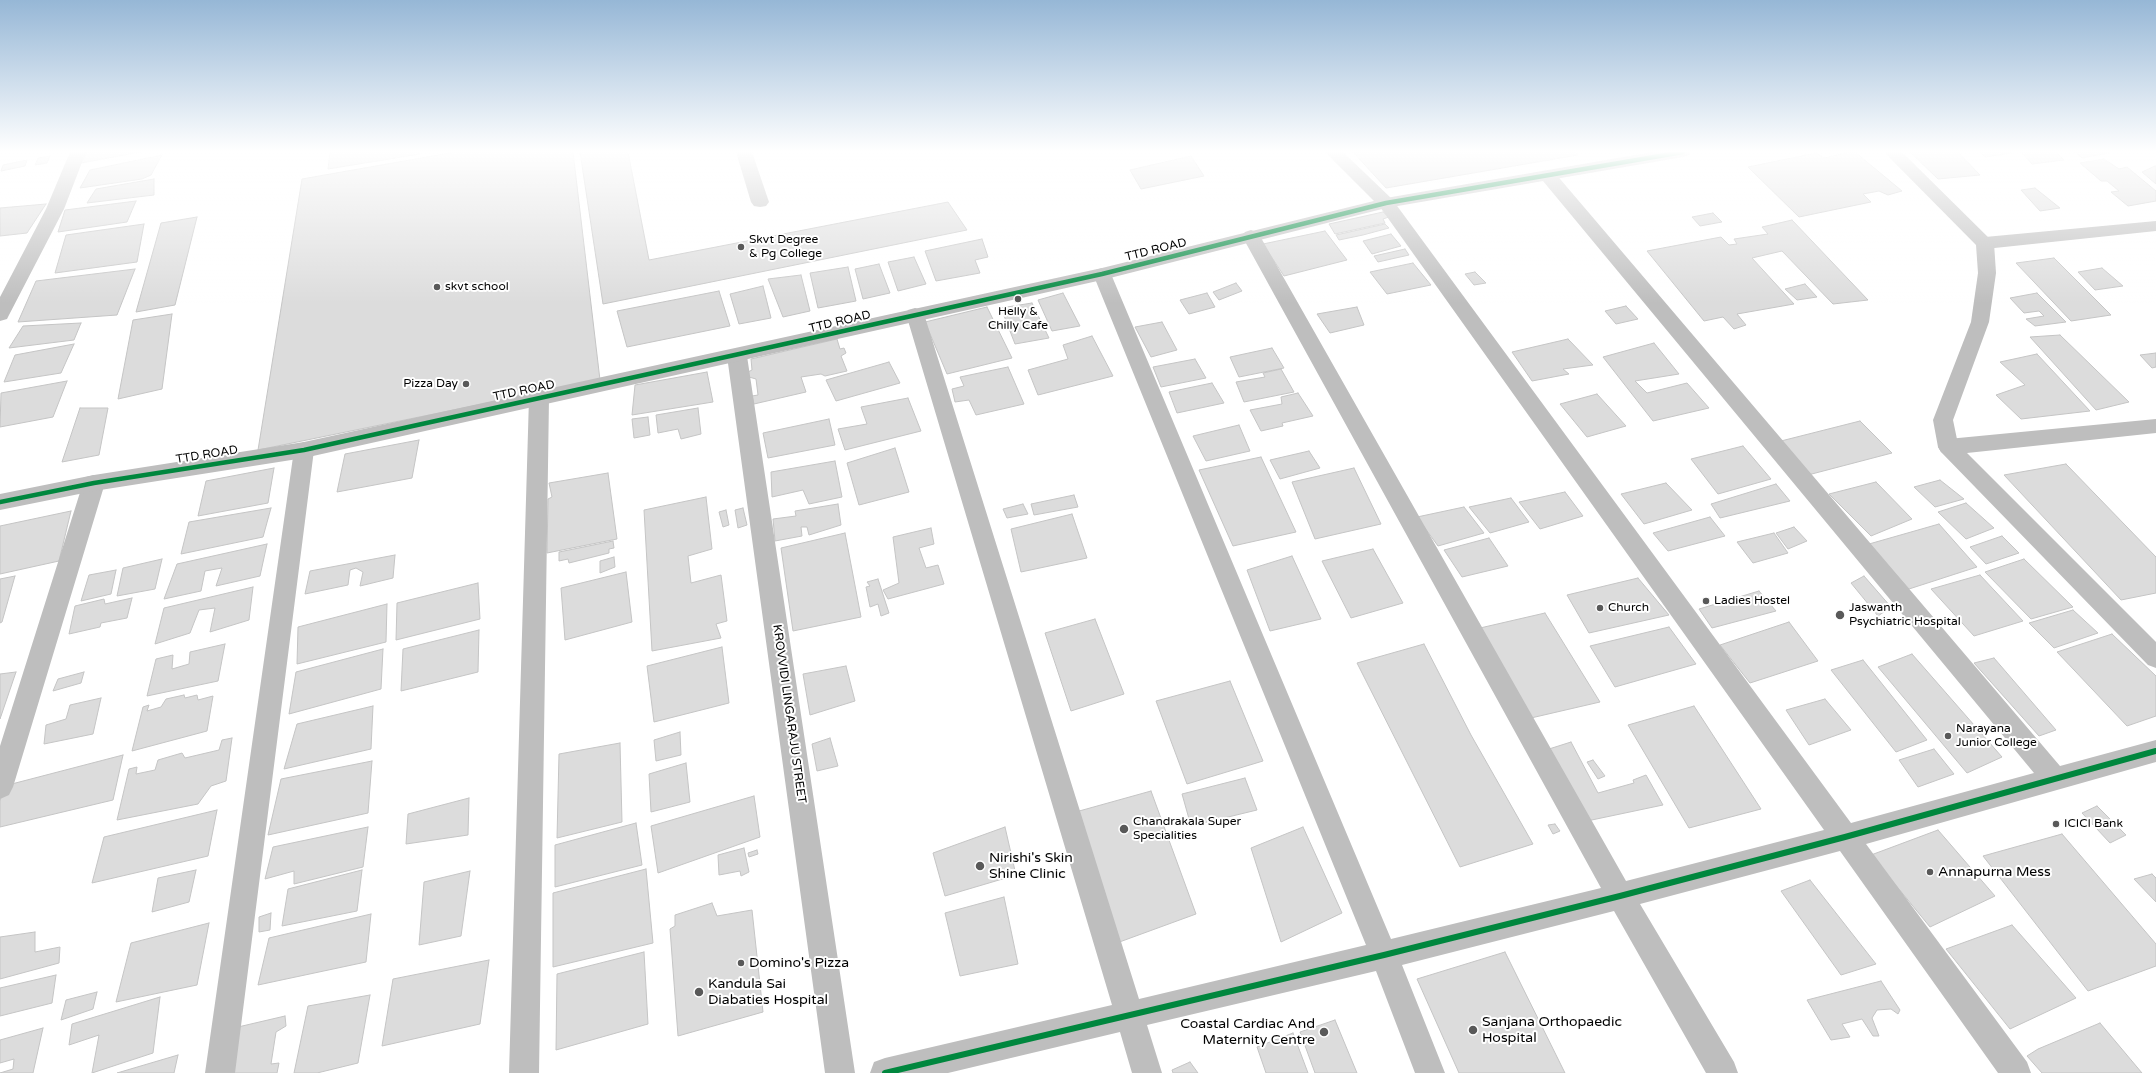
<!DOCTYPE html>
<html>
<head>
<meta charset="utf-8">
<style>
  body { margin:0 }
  canvas { display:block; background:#fff }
</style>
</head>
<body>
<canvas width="2156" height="1073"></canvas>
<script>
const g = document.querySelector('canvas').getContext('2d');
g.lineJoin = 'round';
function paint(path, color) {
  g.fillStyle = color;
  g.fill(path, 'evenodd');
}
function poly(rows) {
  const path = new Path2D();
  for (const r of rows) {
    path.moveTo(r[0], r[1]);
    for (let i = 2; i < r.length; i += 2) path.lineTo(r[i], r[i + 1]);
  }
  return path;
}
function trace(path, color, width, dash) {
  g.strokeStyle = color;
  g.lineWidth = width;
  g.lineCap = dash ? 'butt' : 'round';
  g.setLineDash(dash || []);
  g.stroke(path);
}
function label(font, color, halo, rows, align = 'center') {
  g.font = font + ' "Varela Round",sans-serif';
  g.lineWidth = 4;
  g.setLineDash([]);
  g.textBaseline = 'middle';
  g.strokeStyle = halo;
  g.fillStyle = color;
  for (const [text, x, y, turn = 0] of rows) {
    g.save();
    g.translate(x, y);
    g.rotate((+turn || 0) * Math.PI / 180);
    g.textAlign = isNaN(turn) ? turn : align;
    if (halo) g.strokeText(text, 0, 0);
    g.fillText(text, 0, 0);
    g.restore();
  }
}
const building = poly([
  [87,152,141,152,81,163,87,152],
  [330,152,420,152,420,154,328,169,330,152],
  [455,152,573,152,600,380,258,450,302,179,455,152],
  [580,152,628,152,649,260,948,202,967,230,603,304,580,152],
  [1353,152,1575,152,1578,155,1386,188,1353,152],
  [1850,152,1855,152,1902,191,1888,195,1879,191,1863,194,1871,202,1799,217,1748,167,1816,153,1824,158,1850,152],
  [1910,152,1958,152,1980,175,1938,179,1910,152],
  [1980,152,2012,152,2012,153,1985,157,1980,152],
  [2021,152,2056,152,2064,160,2032,164,2021,152],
  [2075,152,2108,152,2109,153,2082,158,2075,152],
  [162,155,151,175,142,179,80,188,90,170,162,155],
  [50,156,47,163,35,165,38,158,50,156],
  [1191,156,1204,176,1141,189,1130,170,1191,156],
  [2104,159,2119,169,2127,167,2156,191,2156,201,2128,206,2111,192,2119,191,2107,181,2101,181,2080,163,2104,159],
  [27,160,25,166,1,171,3,165,27,160],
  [2155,166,2156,166,2156,184,2142,172,2155,166],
  [154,179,154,195,87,203,96,189,154,179],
  [2035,188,2060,208,2040,211,2021,190,2035,188],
  [136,201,127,222,58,232,65,210,136,201],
  [46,204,27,233,0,236,0,208,46,204],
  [1383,212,1389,217,1383,219,1385,223,1335,234,1329,224,1383,212],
  [1713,213,1722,222,1700,226,1692,217,1713,213],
  [197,217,175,305,136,312,161,223,197,217],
  [1792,220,1868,300,1833,304,1782,251,1752,258,1794,304,1737,314,1746,325,1734,329,1723,317,1704,321,1647,251,1721,237,1729,245,1737,244,1734,239,1768,234,1762,227,1792,220],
  [144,224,137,262,55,273,66,235,144,224],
  [1385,224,1389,228,1363,235,1339,240,1336,235,1385,224],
  [1325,231,1347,260,1284,276,1263,244,1325,231],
  [1391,234,1401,246,1372,254,1363,241,1391,234],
  [982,239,988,257,975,260,980,273,936,281,925,251,982,239],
  [1405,249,1409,255,1378,262,1374,256,1405,249],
  [914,257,926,284,898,291,888,262,914,257],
  [2054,258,2111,315,2071,321,2016,263,2054,258],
  [1413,263,1431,285,1387,294,1370,272,1413,263],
  [879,264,890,293,863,299,855,269,879,264],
  [848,267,856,301,818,308,810,273,848,267],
  [2102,268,2123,286,2095,290,2078,272,2102,268],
  [135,269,117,315,18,322,36,281,135,269],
  [1475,272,1486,283,1474,285,1465,274,1475,272],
  [801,275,810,311,783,317,768,279,801,275],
  [1236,283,1242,291,1219,300,1213,292,1236,283],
  [1805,284,1817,297,1797,300,1785,289,1805,284],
  [763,286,771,318,739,324,730,294,763,286],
  [719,291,730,326,627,347,617,311,719,291],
  [1063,293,1080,326,1052,331,1038,300,1063,293],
  [1207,293,1215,307,1189,314,1180,300,1207,293],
  [2037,293,2066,322,2035,326,2026,319,2044,316,2039,311,2024,313,2010,298,2037,293],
  [1032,303,1049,338,1015,344,1001,308,1032,303],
  [1626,306,1638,319,1616,324,1605,311,1626,306],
  [987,307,1012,358,947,374,925,322,987,307],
  [1357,307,1364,325,1330,333,1317,314,1357,307],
  [172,314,162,389,118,399,133,320,172,314],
  [1162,322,1177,350,1151,357,1135,327,1162,322],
  [81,323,74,340,9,348,23,326,81,323],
  [2060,335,2129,402,2096,410,2030,337,2060,335],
  [1092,336,1113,376,1038,395,1028,370,1068,359,1063,345,1092,336],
  [837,339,840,349,844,348,846,353,841,356,847,371,825,376,821,374,801,377,806,392,754,404,752,396,758,395,756,379,749,377,748,372,752,370,751,359,837,339],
  [1568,339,1593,365,1563,369,1569,374,1532,381,1512,352,1568,339],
  [1654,343,1679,374,1635,381,1647,393,1687,383,1709,408,1653,421,1603,357,1654,343],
  [74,344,61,373,4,382,15,355,74,344],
  [1272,348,1284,368,1239,377,1230,357,1272,348],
  [2156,353,2156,367,2152,368,2140,355,2156,353],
  [2037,354,2090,411,2021,419,1996,395,2025,385,2000,362,2037,354],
  [1195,359,1206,378,1161,387,1153,367,1195,359],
  [889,362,900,383,836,401,826,380,889,362],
  [1008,367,1024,404,976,415,969,400,955,402,952,389,964,386,960,377,1008,367],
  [1281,369,1294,392,1244,402,1236,382,1265,377,1263,373,1281,369],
  [707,372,713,402,632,415,635,385,707,372],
  [67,381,53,417,0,427,1,393,67,381],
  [1212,383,1224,403,1177,413,1169,392,1212,383],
  [1298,393,1313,416,1282,423,1283,426,1261,431,1250,410,1282,404,1281,397,1298,393],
  [1597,394,1626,426,1587,437,1560,404,1597,394],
  [908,398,921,431,845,450,838,429,867,424,861,407,908,398],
  [80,408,108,408,99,455,62,462,80,408],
  [698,408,701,434,681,439,678,429,658,433,656,415,698,408],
  [648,417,650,435,634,438,632,419,648,417],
  [829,419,835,445,768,458,763,433,829,419],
  [1860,421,1892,453,1808,475,1777,442,1860,421],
  [1239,425,1250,451,1206,461,1193,436,1239,425],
  [419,440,412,478,337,492,345,454,419,440],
  [1743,446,1771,479,1718,494,1691,459,1743,446],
  [895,448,909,492,859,505,847,463,895,448],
  [1309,451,1320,468,1280,479,1270,460,1309,451],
  [1261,457,1296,532,1233,546,1199,470,1261,457],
  [835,461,842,497,809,504,803,490,772,497,771,472,835,461],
  [2066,464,2156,557,2156,593,2121,600,2004,475,2066,464],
  [274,468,268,503,198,516,206,481,274,468],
  [1354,468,1381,524,1315,539,1292,482,1354,468],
  [608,473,617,539,547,553,548,499,552,497,549,483,608,473],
  [1940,480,1964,499,1935,507,1914,487,1940,480],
  [1876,482,1912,519,1871,536,1829,494,1876,482],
  [1666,483,1692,510,1644,524,1621,494,1666,483],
  [1776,484,1790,501,1720,518,1711,504,1776,484],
  [1565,492,1583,516,1540,529,1519,502,1565,492],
  [1074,495,1078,507,1034,515,1031,504,1074,495],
  [706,497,712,549,688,556,691,583,721,575,727,621,716,624,721,638,652,651,644,510,706,497],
  [1511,498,1529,522,1490,533,1469,507,1511,498],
  [1966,503,1994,528,1966,539,1938,512,1966,503],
  [838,504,841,525,809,535,807,527,801,527,802,536,775,541,773,519,796,516,795,511,838,504],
  [1023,504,1028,514,1007,518,1003,509,1023,504],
  [1464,507,1484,533,1438,546,1417,517,1464,507],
  [271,508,263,537,181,554,189,522,271,508],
  [743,508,747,525,738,528,735,510,743,508],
  [726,510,729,525,723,527,719,512,726,510],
  [71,511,59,561,0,574,0,526,71,511],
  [1072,514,1087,558,1021,572,1011,529,1072,514],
  [1710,517,1725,536,1668,551,1653,533,1710,517],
  [1939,524,1977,567,1909,589,1869,544,1939,524],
  [1794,527,1807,541,1788,549,1776,533,1794,527],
  [931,528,934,544,919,548,926,568,938,565,944,584,888,599,883,590,899,583,893,537,931,528],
  [845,533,861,617,793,631,781,548,845,533],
  [1774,533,1788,553,1753,563,1737,542,1774,533],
  [2002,536,2019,553,1986,564,1970,547,2002,536],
  [1489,538,1508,566,1462,577,1444,550,1489,538],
  [613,541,614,548,609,549,609,553,569,563,568,559,559,561,559,552,613,541],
  [267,544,260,576,216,586,222,568,205,571,201,591,164,599,177,564,267,544],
  [1373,549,1403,603,1351,618,1322,561,1373,549],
  [395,555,393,578,360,586,363,572,356,568,350,570,348,585,305,594,310,571,395,555],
  [1292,556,1321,619,1270,631,1247,570,1292,556],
  [614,557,615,567,600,573,600,561,614,557],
  [162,559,155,589,117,596,123,568,162,559],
  [2024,559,2073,607,2031,619,1985,572,2024,559],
  [116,570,111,594,81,601,89,575,116,570],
  [626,572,632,622,565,640,561,588,626,572],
  [1980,575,2023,621,1974,636,1931,589,1980,575],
  [15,576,2,622,0,623,0,579,15,576],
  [1864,576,1891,607,1878,616,1851,583,1864,576],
  [1638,578,1669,615,1589,633,1567,595,1638,578],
  [878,579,889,613,881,616,878,604,870,607,866,587,870,586,867,582,878,579],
  [478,583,480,619,396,640,397,603,478,583],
  [253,587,249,620,210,632,215,608,199,610,190,633,155,644,164,608,253,587],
  [1759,591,1776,611,1712,628,1699,609,1759,591],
  [132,598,127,618,101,623,100,627,69,634,75,606,104,599,105,604,132,598],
  [387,604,386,642,297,664,298,627,387,604],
  [2073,610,2098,633,2054,648,2029,623,2073,610],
  [1545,613,1600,702,1531,718,1480,628,1545,613],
  [1095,619,1124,694,1071,711,1045,633,1095,619],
  [1789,622,1818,661,1750,683,1720,645,1789,622],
  [1669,627,1696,664,1615,687,1590,646,1669,627],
  [479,630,478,672,401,691,403,649,479,630],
  [2112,634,2156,676,2156,716,2127,726,2057,652,2112,634],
  [225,644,218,681,147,696,156,659,173,655,172,669,189,664,190,652,225,644],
  [1424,644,1471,735,1533,844,1460,867,1357,663,1424,644],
  [722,647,729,703,654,722,647,666,722,647],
  [383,649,381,689,289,714,296,672,383,649],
  [1912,654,2002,757,1967,773,1878,667,1912,654],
  [1994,658,2056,730,2039,736,1974,663,1994,658],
  [1863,660,1927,740,1896,752,1831,670,1863,660],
  [846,666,855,701,810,715,803,674,846,666],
  [16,672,0,719,0,674,16,672],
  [84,672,81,683,53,691,58,679,84,672],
  [1230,681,1263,761,1187,784,1156,701,1230,681],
  [184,695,185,698,197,695,198,700,213,696,207,731,132,751,143,707,149,705,147,711,161,707,166,699,184,695],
  [101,698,93,734,44,744,46,725,66,719,70,705,101,698],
  [1825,699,1851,730,1809,745,1786,710,1825,699],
  [373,706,371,749,284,769,297,724,373,706],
  [1694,706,1761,809,1689,828,1628,725,1694,706],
  [680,732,681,755,656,761,654,740,680,732],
  [232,738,226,781,211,786,198,804,117,820,129,769,137,767,136,774,155,770,158,760,182,753,185,758,219,750,222,740,232,738],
  [830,738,838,766,817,771,812,744,830,738],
  [1571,742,1598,793,1634,783,1633,780,1646,775,1663,805,1587,821,1549,749,1571,742],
  [620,743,622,822,557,838,559,754,620,743],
  [1934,749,1954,774,1918,787,1899,760,1934,749],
  [123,755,113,800,0,827,0,801,4,786,123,755],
  [1593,760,1605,776,1598,779,1587,762,1593,760],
  [372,761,368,813,268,835,281,779,372,761],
  [686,763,690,802,651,812,649,774,686,763],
  [1245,778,1257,810,1191,826,1182,794,1245,778],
  [1151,791,1196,914,1114,944,1072,813,1151,791],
  [754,796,760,837,658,873,651,826,754,796],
  [469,798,468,835,406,844,408,814,469,798],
  [2097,806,2126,835,2110,843,2082,813,2097,806],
  [217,810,208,856,92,883,104,837,217,810],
  [636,823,642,865,555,887,555,845,636,823],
  [1555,824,1560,831,1553,834,1548,825,1555,824],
  [368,827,363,867,294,884,294,871,265,879,273,847,368,827],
  [1005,827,1016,875,945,896,933,853,1005,827],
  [1303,827,1342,913,1281,942,1251,848,1303,827],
  [1938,830,1995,896,1930,927,1871,855,1938,830],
  [2062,834,2156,944,2156,966,2088,991,1983,856,2062,834],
  [744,848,749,872,741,876,740,871,719,875,718,855,744,848],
  [757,850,758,854,749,857,748,853,757,850],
  [646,869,653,943,553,967,553,893,646,869],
  [196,870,189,902,152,912,158,878,196,870],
  [362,870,357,911,282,926,288,889,362,870],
  [470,871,461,936,419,945,424,882,470,871],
  [2152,874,2156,878,2156,902,2134,879,2152,874],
  [1810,880,1876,964,1841,975,1781,891,1810,880],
  [1004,897,1018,964,960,976,945,913,1004,897],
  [712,903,717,916,752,910,763,1012,678,1036,670,929,675,926,675,915,712,903],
  [271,913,270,930,259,932,259,917,271,913],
  [371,914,366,962,258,985,269,938,371,914],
  [209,923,197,985,116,1002,131,943,209,923],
  [2012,925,2076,998,2010,1029,1946,949,2012,925],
  [35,932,35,952,60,947,59,963,0,979,0,937,35,932],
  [644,952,648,1024,556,1050,557,974,644,952],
  [1505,952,1565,1073,1459,1073,1417,979,1505,952],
  [489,960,480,1024,382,1046,393,979,489,960],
  [56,975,52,1003,0,1016,0,988,56,975],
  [1881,981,1900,1010,1898,1014,1891,1009,1877,1010,1872,1018,1879,1036,1873,1036,1862,1019,1842,1024,1850,1037,1831,1040,1807,1000,1881,981],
  [97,992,93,1009,61,1020,66,1000,97,992],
  [370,995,358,1063,317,1073,294,1073,308,1006,370,995],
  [160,997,153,1053,92,1073,99,1035,69,1045,72,1024,160,997],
  [285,1016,286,1026,276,1032,271,1064,279,1063,277,1073,229,1073,238,1027,285,1016],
  [1335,1020,1357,1073,1315,1073,1300,1032,1335,1020],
  [2100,1023,2142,1073,2042,1073,2027,1056,2038,1049,2100,1023],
  [43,1028,33,1073,0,1073,13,1069,14,1059,0,1063,0,1040,43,1028],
  [1293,1033,1308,1073,1266,1073,1257,1047,1293,1033],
  [178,1055,174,1073,117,1073,178,1055],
  [1190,1062,1198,1073,1173,1073,1172,1070,1190,1062]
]);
const minor = poly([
  [70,152,86,152,64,209,9,315,7,319,0,321,0,297,46,209,70,152],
  [736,152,752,152,769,202,766,206,760,207,754,206,751,202,736,152],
  [1325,152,1343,152,1392,199,1851,823,2034,773,1543,181,1541,177,1543,173,1555,173,2060,766,2156,740,2156,762,1866,844,2027,1062,2031,1073,1998,1073,1840,851,1640,904,1734,1062,1738,1073,1706,1073,1614,911,1402,965,1445,1073,1415,1073,1376,971,1147,1025,1162,1073,1132,1073,1120,1032,948,1073,870,1073,874,1062,885,1058,1112,1005,906,314,908,310,915,308,922,310,924,314,1139,999,1366,945,1093,274,1096,270,1102,268,1108,270,1111,274,1391,939,1601,888,1242,236,1245,232,1251,230,1257,232,1260,236,1626,881,1824,830,1380,207,1325,152],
  [2156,221,2156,231,1985,249,1979,247,1976,243,1979,239,1985,237,2156,221],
  [737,349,744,351,747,356,855,1073,825,1073,727,356,730,351,737,349],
  [539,391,546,393,549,398,539,1073,509,1073,529,398,532,393,539,391],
  [2156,419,2156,433,1948,455,1941,452,1938,447,1941,442,1948,439,2156,419],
  [304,442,311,445,314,450,235,1073,205,1073,294,450,297,445,304,442],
  [94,475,102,477,105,483,13,787,9,795,0,799,0,746,83,483,86,477,94,475]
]);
const tertiary = poly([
  [1652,152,1691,152,1689,155,1683,157,1386,208,1102,280,304,458,94,491,0,510,0,494,94,475,304,442,1102,268,1386,198,1652,152],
  [1884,152,1902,152,1994,243,1996,273,1989,322,1953,420,1958,444,2156,642,2156,668,2148,665,1941,452,1938,447,1933,420,1971,322,1978,273,1976,245,1884,152]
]);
const cyclewayFar1 = poly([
  [0,502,94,483,304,450,1102,274,1386,203,1683,152]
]);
const cycleway = poly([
  [885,1073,1384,955,1620,896,1845,837,2156,751]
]);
const markers = [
  [741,247,4,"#595959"],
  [437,287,4,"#595959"],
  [1018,299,4,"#595959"],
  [466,384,4,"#595959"],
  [1706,601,4,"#595959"],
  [1600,608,4,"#595959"],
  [1840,615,5,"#595959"],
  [1948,736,4,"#595959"],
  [2056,824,4,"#595959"],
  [1124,829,5,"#595959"],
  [980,866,5,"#595959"],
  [1930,872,4,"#595959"],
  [741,963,4,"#595959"],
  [699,992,5,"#595959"],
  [1473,1030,5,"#595959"],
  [1324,1032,5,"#595959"]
];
const poiNames = [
  ["Skvt Degree",749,240],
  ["& Pg College",749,254],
  ["skvt school",445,287],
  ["Helly &",1018,312,"center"],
  ["Chilly Cafe",1018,326,"center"],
  ["Pizza Day",458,384,"right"],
  ["Ladies Hostel",1714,601],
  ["Church",1608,608],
  ["Jaswanth",1849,608],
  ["Psychiatric Hospital",1849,622],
  ["Narayana",1956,729],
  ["Junior College",1956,743],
  ["Chandrakala Super",1133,822],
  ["Specialities",1133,836],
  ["ICICI Bank",2064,824]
];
const streetNames = [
  ["TTD ROAD",1156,250,-14],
  ["TTD ROAD",840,322,-13],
  ["TTD ROAD",524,391,-12],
  ["TTD ROAD",207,455,-9],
  ["KROVVIDI LINGARAJU STREET",789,714,82]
];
const nearPoinames = [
  ["Nirishi's Skin",989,858],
  ["Shine Clinic",989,874],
  ["Annapurna Mess",1938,872],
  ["Domino's Pizza",749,963],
  ["Kandula Sai",708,984],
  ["Diabaties Hospital",708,1000],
  ["Sanjana Orthopaedic",1482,1022],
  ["Hospital",1482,1038],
  ["Coastal Cardiac And",1315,1024,"right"],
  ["Maternity Centre",1315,1040,"right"]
];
paint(building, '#dcdcdc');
trace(building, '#c5c5c5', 1);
paint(minor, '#bebebe');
paint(tertiary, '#bebebe');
trace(cyclewayFar1, '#00873e', 4.5);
trace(cycleway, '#00873e', 6);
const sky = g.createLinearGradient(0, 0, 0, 303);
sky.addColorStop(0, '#96b7d6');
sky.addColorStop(0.5, '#fff');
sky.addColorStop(1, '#ffffff00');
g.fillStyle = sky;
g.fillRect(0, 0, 2156, 303);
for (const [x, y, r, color] of markers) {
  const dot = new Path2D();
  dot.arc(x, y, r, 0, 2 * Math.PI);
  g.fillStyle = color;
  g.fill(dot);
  trace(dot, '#fff', 1.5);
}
label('12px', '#000', '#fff', poiNames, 'left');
label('12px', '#000', '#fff', streetNames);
label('14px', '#000', '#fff', nearPoinames, 'left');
</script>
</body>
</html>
